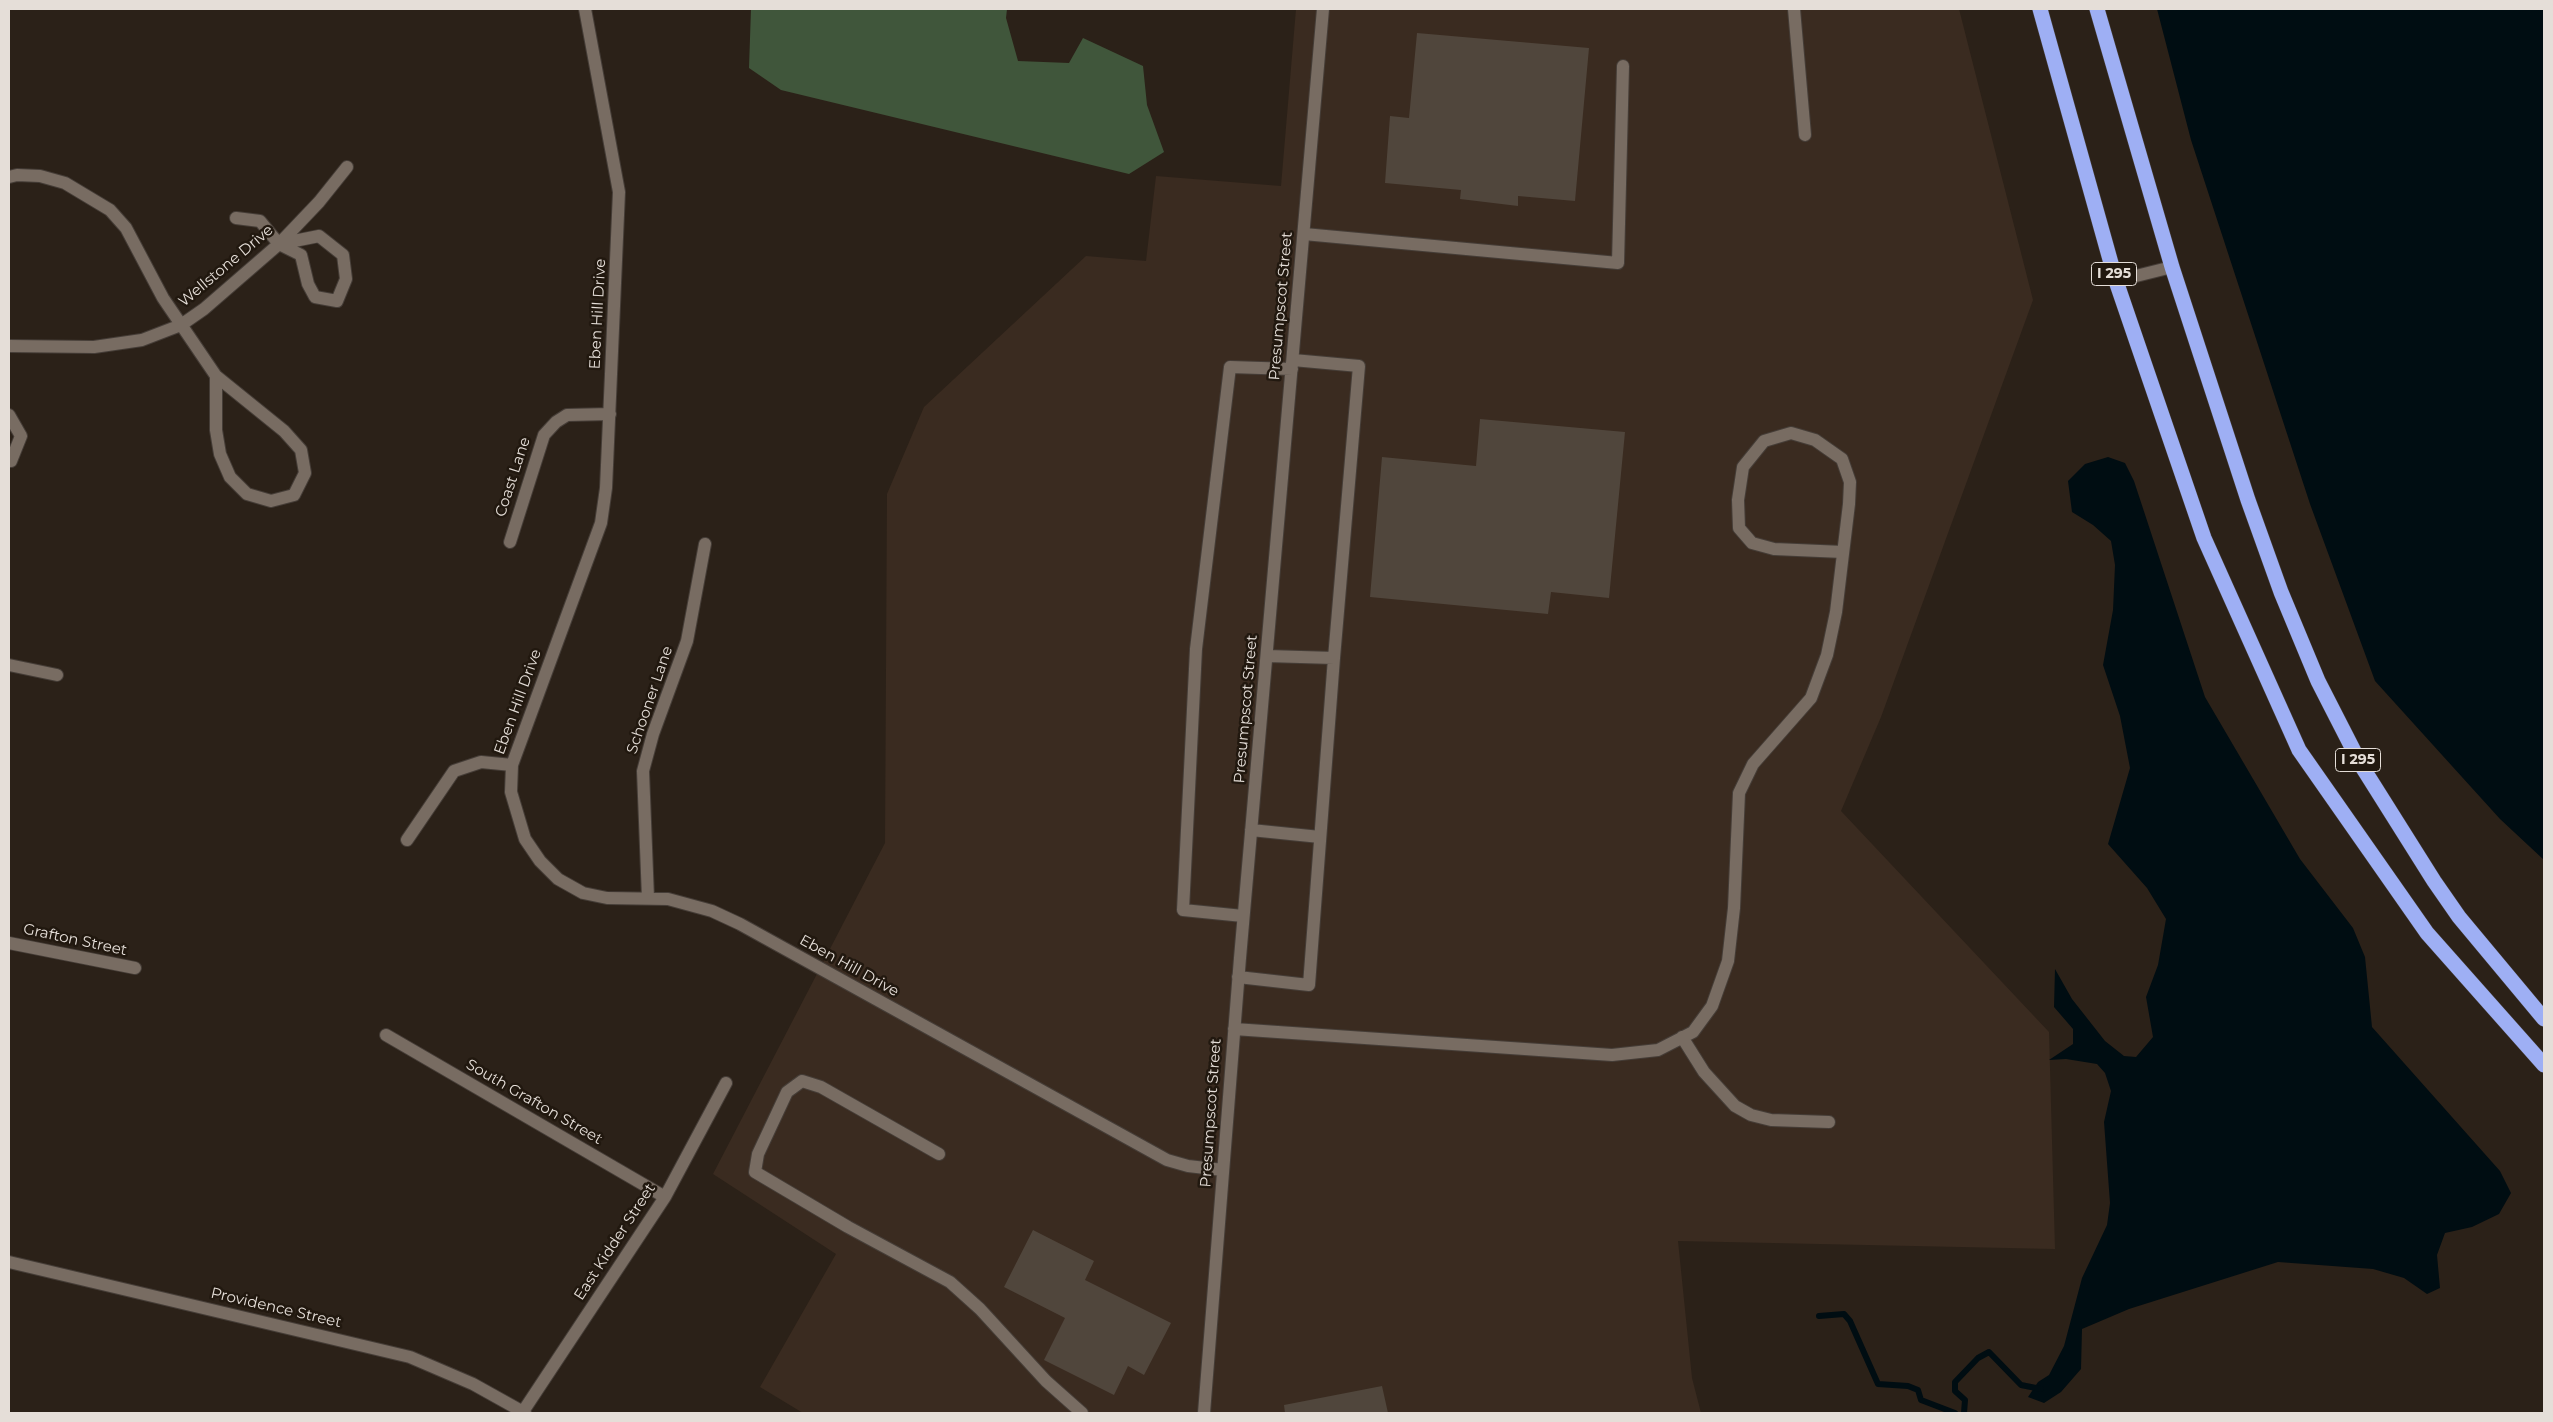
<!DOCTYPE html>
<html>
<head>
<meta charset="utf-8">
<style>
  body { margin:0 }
  #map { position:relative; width:2553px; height:1422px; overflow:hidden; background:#2b2118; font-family:Montserrat,sans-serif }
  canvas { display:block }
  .frame { position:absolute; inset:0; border:10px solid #e5ded8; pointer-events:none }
</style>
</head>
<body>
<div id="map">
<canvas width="2553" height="1422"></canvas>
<div class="frame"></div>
</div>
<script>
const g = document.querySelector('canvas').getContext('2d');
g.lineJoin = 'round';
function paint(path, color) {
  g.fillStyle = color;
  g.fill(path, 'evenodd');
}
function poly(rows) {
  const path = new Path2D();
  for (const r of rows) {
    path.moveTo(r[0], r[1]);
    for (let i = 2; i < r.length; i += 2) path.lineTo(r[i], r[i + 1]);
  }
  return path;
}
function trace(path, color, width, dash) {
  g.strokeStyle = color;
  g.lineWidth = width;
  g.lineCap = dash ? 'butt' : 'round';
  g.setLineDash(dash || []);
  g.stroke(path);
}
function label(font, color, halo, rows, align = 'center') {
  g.font = font + ' Montserrat,sans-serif';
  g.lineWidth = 5;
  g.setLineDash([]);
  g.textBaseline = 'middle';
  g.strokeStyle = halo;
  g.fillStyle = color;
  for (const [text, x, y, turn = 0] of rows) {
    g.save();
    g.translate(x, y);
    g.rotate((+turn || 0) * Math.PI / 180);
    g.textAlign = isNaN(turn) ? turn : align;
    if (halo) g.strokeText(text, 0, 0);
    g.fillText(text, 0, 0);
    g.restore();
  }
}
const industrial = poly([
  [1296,9,1959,9,2033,300,1881,717,1841,811,2049,1032,2055,1249,1678,1241,1692,1378,1701,1413,803,1413,760,1387,836,1254,713,1174,885,843,887,494,924,407,1086,256,1146,261,1156,176,1281,186]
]);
const forest = poly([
  [751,9,1007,9,1006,18,1018,61,1069,63,1083,38,1143,66,1147,105,1164,152,1129,174,781,90,749,68]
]);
const water = poly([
  [2157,9,2544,9,2544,860,2500,819,2375,681,2310,504,2191,140],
  [2108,457,2125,463,2134,481,2205,697,2300,859,2353,928,2365,957,2372,1027,2500,1171,2511,1193,2499,1214,2472,1227,2445,1233,2437,1255,2440,1288,2427,1294,2404,1278,2373,1269,2278,1262,2129,1309,2082,1329,2081,1369,2061,1392,2044,1403,2028,1397,2038,1382,2049,1375,2064,1346,2082,1278,2107,1225,2110,1203,2104,1122,2111,1091,2105,1073,2097,1064,2066,1059,2049,1060,2073,1044,2073,1029,2054,1007,2055,969,2072,999,2105,1041,2124,1056,2136,1057,2153,1037,2146,997,2158,965,2166,919,2147,888,2108,844,2130,768,2120,716,2103,665,2113,610,2115,565,2111,541,2093,525,2072,512,2068,481,2085,464]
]);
const stream = poly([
  [1819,1316,1844,1314,1850,1321,1878,1384,1908,1386,1918,1390,1921,1400,1955,1413],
  [1964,1413,1965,1400,1955,1391,1955,1382,1978,1358,1989,1352,2021,1385,2041,1389]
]);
const building = poly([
  [1417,33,1589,48,1575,201,1518,196,1518,206,1460,199,1461,190,1385,183,1390,116,1409,118],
  [1480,419,1625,432,1609,598,1551,592,1548,614,1370,597,1382,457,1476,466],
  [1033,1230,1094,1261,1085,1280,1171,1323,1144,1375,1128,1366,1114,1395,1044,1360,1065,1318,1004,1287],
  [1382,1386,1388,1413,1285,1413,1284,1405]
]);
const minor = poly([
  [585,9,619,192,606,488,601,523,512,765,511,792,525,839,540,861,558,879,583,893,607,898,668,899,712,911,740,924,1167,1160,1188,1166,1223,1170],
  [1794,9,1805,135],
  [9,177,17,175,40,176,65,183,110,210,126,228,163,298,216,376],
  [236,218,260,221,279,244],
  [1304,234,1618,263,1623,66],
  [319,236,343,255,346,279,337,301,315,297,308,284,301,255,279,244,319,236],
  [2116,281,2172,267],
  [9,346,94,347,142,340,181,325,204,309,279,244,319,202,347,167],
  [1293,360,1359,366,1334,658],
  [216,376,284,431,301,450,305,473,294,495,271,501,247,494,230,477,220,454,216,430,216,376],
  [9,415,21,436,11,461,9,461],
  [510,542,544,435,556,422,567,415,610,414],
  [9,665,57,675],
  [1251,830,1320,837],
  [407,840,454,771,481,762,512,765],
  [648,898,643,771,653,734,687,641,705,544],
  [1243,916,1183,910,1196,649,1230,367,1292,369],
  [9,943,135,968],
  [1238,977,1309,985,1334,658,1267,656],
  [1234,1029,1612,1055,1658,1050,1693,1032,1712,1006,1728,961,1734,908,1739,793,1753,764,1811,698,1827,655,1836,612,1849,504,1850,482,1842,459,1815,440,1791,433,1764,441,1743,467,1738,500,1739,528,1752,543,1774,549,1843,552],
  [386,1035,665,1197],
  [1682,1037,1704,1072,1735,1106,1751,1115,1771,1120,1829,1122],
  [939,1154,821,1087,802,1081,787,1092,758,1154,755,1172,848,1227,950,1282,980,1309,1046,1381,1082,1413],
  [9,1262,410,1357,473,1384,525,1413],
  [522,1413,665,1197,726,1083],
  [1204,1413,1240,958,1323,9]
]);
const highway = poly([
  [2040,9,2116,281,2204,538,2299,750,2427,933,2544,1065],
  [2097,9,2172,267,2248,500,2281,592,2318,681,2361,765,2434,881,2459,917,2544,1019]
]);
const shields = [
  [2114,274,45],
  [2358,760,45]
];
const shieldNames = [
  ["I 295",2114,274],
  ["I 295",2358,760]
];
const streetNames = [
  ["Wellstone Drive",226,266,-40],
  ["Presumpscot Street",1281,306,-85],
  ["Eben Hill Drive",598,314,-87],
  ["Coast Lane",513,477,-72],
  ["Schooner Lane",650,700,-71],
  ["Eben Hill Drive",518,702,-70],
  ["Presumpscot Street",1246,709,-85],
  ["Grafton Street",75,940,12],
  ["Eben Hill Drive",849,966,29],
  ["South Grafton Street",534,1102,30],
  ["Presumpscot Street",1211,1113,-86],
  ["East Kidder Street",615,1242,-57],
  ["Providence Street",276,1308,13]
];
paint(industrial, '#3a2b20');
paint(forest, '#40563b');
paint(water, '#000d12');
trace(stream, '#000d12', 6);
paint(building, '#50463c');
trace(minor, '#453d37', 14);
trace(highway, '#453d37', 16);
trace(minor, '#786c62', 12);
trace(highway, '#9eaff4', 15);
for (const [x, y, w] of shields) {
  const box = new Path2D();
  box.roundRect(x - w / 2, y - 11.5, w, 23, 4);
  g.fillStyle = '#21180f';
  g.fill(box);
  trace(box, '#e5ded8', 1);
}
label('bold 14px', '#e5ded8', null, shieldNames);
label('15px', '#e5ded8', '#21180f', streetNames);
</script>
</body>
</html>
